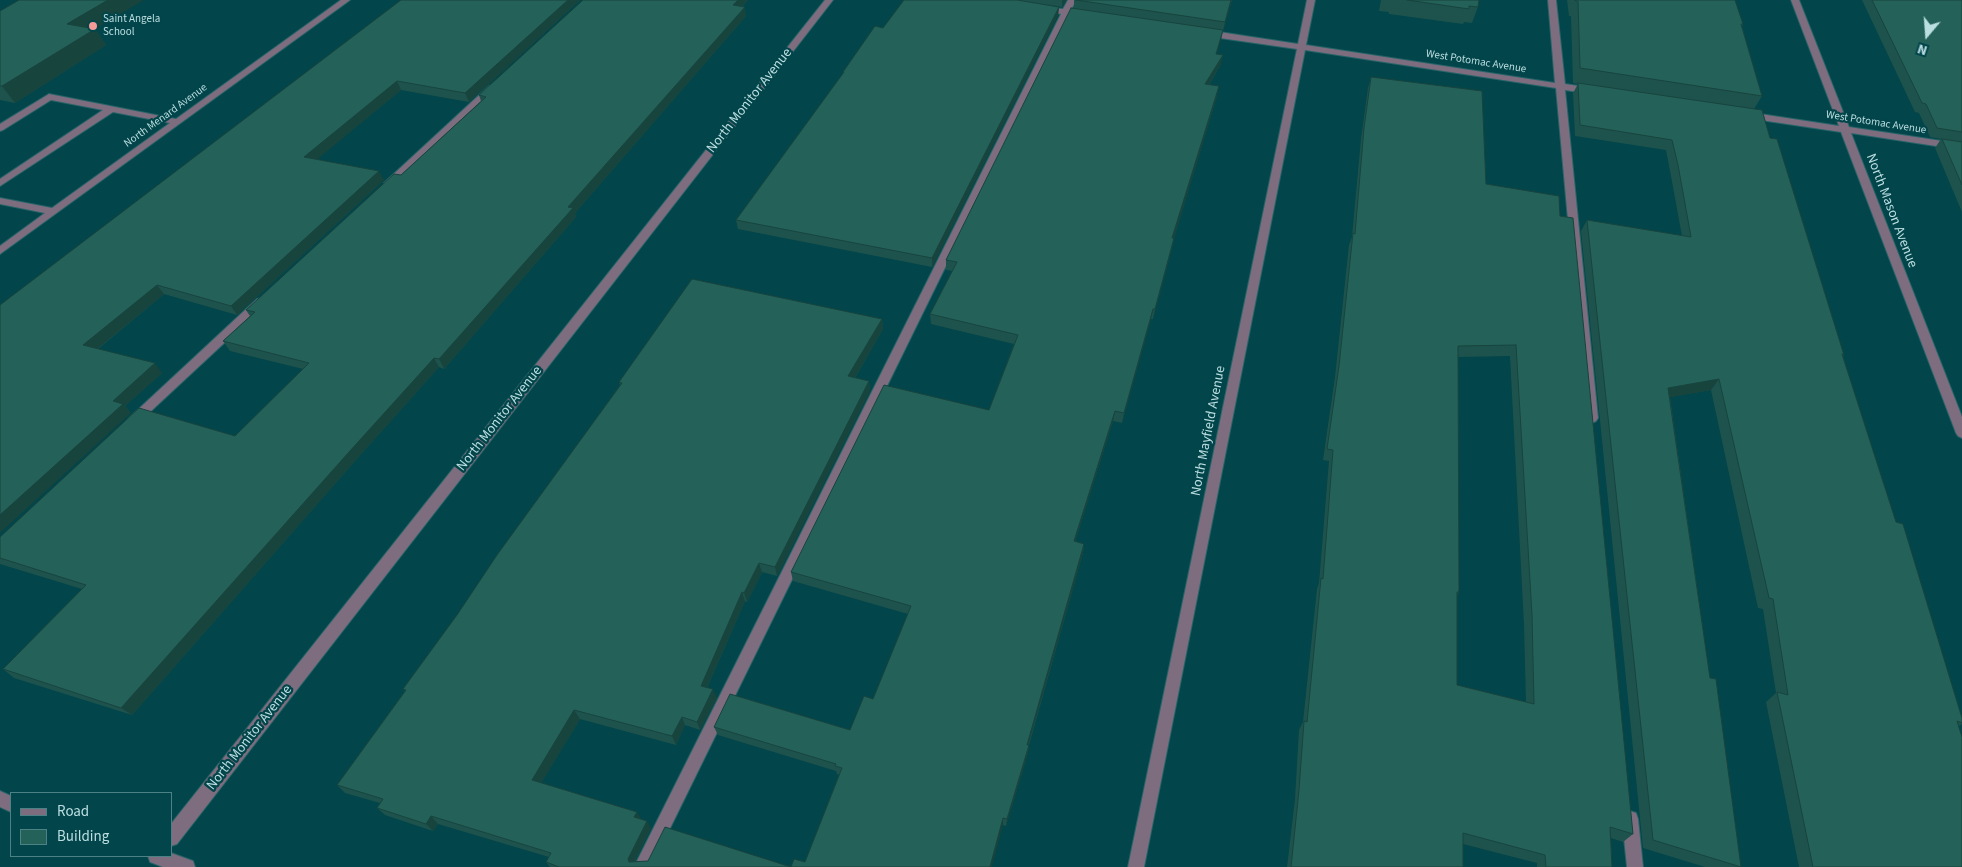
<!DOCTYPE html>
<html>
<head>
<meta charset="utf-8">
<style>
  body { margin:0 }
  #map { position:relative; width:1962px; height:867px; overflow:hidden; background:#02454a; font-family:"Source Sans 3",sans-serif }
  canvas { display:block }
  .legend { position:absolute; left:10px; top:792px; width:162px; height:65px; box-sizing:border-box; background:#02454a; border:1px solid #4c8286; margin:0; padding:6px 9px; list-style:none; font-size:15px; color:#bbdee1 }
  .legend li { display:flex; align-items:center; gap:10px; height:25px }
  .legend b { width:25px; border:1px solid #4c8286 }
  .north { position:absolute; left:1902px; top:10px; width:50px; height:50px; -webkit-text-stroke:4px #02454a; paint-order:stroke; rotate:198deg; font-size:14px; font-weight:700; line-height:20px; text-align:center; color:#bbdee1 }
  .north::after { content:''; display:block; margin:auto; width:18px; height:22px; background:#bbdee1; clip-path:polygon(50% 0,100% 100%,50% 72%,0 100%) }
</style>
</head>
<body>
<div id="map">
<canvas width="1962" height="867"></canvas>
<ul class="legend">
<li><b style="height:6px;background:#7d6d7f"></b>Road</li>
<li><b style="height:14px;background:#236159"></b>Building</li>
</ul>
<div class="north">N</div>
</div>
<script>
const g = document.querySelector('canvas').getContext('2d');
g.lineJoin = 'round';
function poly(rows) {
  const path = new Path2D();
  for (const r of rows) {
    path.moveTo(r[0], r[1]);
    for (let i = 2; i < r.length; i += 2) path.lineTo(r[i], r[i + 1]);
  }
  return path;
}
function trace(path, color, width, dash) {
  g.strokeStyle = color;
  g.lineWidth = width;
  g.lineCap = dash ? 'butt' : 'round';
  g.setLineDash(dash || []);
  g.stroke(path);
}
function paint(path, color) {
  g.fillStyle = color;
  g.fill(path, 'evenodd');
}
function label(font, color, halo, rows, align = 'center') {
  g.font = font + ' "Source Sans 3",sans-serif';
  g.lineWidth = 4.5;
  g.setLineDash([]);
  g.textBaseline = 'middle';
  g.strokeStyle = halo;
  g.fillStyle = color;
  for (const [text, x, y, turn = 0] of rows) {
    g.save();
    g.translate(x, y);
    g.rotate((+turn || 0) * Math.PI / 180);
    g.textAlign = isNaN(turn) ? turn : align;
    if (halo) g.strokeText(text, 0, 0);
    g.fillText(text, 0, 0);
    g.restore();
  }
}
const minor = poly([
  [341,0,350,0,0,254,0,246,45,213,0,204,0,198,52,208,170,123,113,112,0,186,0,179,103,110,51,100,3,130,0,131,0,124,49,94,176,119,341,0],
  [825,0,833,0,177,844,171,846,171,824,825,0],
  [1068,0,1076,0,1071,10,1089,15,1085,17,1069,15,651,867,634,867,1061,14,1039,9,1043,7,1063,9,1068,0],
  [1307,0,1315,0,1306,45,1555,83,1548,0,1556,0,1565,84,1592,88,1597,91,1592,94,1565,90,1598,418,1596,421,1592,423,1588,421,1586,418,1556,88,1305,50,1144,867,1128,867,1297,49,1206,36,1202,33,1206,30,1298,44,1307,0],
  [1791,0,1799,0,1849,127,1962,144,1962,150,1851,133,1962,417,1962,438,1958,436,1956,433,1841,132,1747,118,1742,115,1747,112,1839,126,1791,0],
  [492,85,495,86,495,90,392,187,384,187,384,183,489,86,492,85],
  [261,298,265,299,267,302,265,305,137,424,129,424,127,421,129,418,257,299,261,298],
  [0,791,11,796,11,812,0,807,0,791],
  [1630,811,1636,813,1638,819,1643,867,1627,867,1622,819,1624,813,1630,811],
  [171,853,193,861,195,867,163,867,150,862,148,856,171,856,171,853]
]);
const wall = poly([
  [401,0,580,0,469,102,401,90,317,159,384,180,237,315,164,294,98,349,162,373,125,406,131,413,0,305],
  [748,0,742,7,746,16,575,213,576,217,444,369,439,367,355,461,132,715,14,678,3,669,82,589,0,564,0,537,235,436,303,369,230,351,223,341,250,316,246,310,401,175,481,101,479,95],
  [904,0,1066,0,1062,7,1044,4,1059,7,1058,15,932,267,738,229,736,220,843,74,843,72,883,28],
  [1074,0,1232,0,1223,31,1222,31,1217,54,1221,64,1209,85,1217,96,1174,238,1172,248,1153,319,1151,319,1122,423,1113,421,1075,542,1084,544,1083,553,1029,745,1028,753,1006,826,1003,825,805,862,839,775,837,774,836,771,718,735,714,727,850,730,873,699,908,614,793,581,791,572,989,410,1014,344,931,324,930,314,953,271,946,270,946,260,1074,8],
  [1381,0,1479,0,1478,7,1472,23,1464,22,1463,24,1389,14,1389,12,1379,11],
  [1567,0,1735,0,1743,24,1742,27,1762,96,1754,109,1770,138,1844,355,1843,357,1896,522,1962,718,1962,724,1959,726,1962,867,1799,867,1766,702,1776,693,1763,609,1758,608,1711,390,1670,397,1710,678,1741,867,1705,867,1643,848,1581,231,1587,220,1682,236,1671,176,1666,150,1575,136,1573,93,1578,84,1573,83,1571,16,1569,16],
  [1862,0,1962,0,1962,212,1935,148,1941,139,1930,137,1919,113,1915,112],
  [0,11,95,29,106,45,15,103,0,100],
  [1371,77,1486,184,1560,216,1633,834,1623,842,1611,838,1612,867,1537,867,1537,863,1463,844,1463,867,1287,867,1295,799,1299,730,1303,722,1317,589,1319,583,1329,461,1323,460,1335,377,1349,245,1352,237,1361,139,1368,88],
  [1510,356,1524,625,1526,702,1457,685,1457,596,1459,592,1458,357],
  [882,319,883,329,855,378,869,381,870,391,777,576,762,572,747,602,745,601,707,688,717,698,700,730,685,725,676,745,580,719,541,783,641,819,651,828,635,861,791,867,550,867,546,862,549,857,438,824,433,831,385,815,377,808,380,803,345,793,337,785,405,691,403,689,457,615,620,385,619,382]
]);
const shadedWall = poly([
  [108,0,144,0,95,29,106,45,15,103,2,86,67,24],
  [568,0,580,0,469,102,465,93],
  [738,0,748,0,735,14,733,5],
  [1062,0,1066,0,1062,7],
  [1231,0,1232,0,1223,31,1225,22],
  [745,7,746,16,575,213,576,217,444,369,439,359,568,207],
  [1059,7,1058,15,932,267,932,258],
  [1223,30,1221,40,1214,63,1216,54],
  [1223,55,1221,64,1203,94,1205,84],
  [397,81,401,90,309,166,304,157],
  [1219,86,1217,96,1171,248,1172,238],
  [379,171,384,180,237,315,231,306],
  [1174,238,1172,248,1153,319,1155,309],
  [157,285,164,294,91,354,83,345],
  [1153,309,1151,319,1122,423,1124,413],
  [882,319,883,329,850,386,848,376],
  [434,358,439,367,355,461,132,715,121,708,349,452],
  [155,363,162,373,125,406,131,413,0,533,0,515,113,401],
  [1719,379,1711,390,1661,399,1668,388],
  [869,381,870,391,777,576,775,567],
  [1115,411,1113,421,1072,551,1074,541],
  [1084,544,1083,553,1026,753,1027,745],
  [759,563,762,572,747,602,744,593],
  [742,592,745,601,704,694,701,686],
  [713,689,717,698,700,730,697,722],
  [574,710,580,719,538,788,532,780],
  [682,717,685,725,676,745,672,736],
  [1029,745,1028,753,1006,826,1007,819],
  [637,812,642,820,634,817],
  [431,816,438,824,433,831,426,824],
  [1003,818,1003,825,992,867,990,867],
  [647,821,651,828,632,866,628,859]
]);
const building = poly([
  [19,0,108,0,67,24,95,29,2,86,0,86,0,11,19,0],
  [401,0,568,0,465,93,397,81,304,157,379,171,231,306,157,285,83,345,155,363,113,401,123,404,0,515,0,305,401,0],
  [583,0,738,0,733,5,745,7,568,207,573,208,439,359,434,358,349,452,121,708,3,669,86,585,0,558,0,537,139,408,235,436,309,363,223,341,255,312,246,310,394,174,401,175,486,97,479,95,583,0],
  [904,0,1017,0,1059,7,932,258,736,220,844,72,843,72,875,26,883,28,904,0],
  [1076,0,1231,0,1225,22,1076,0],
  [1407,0,1479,0,1478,7,1469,6,1469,9,1407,0],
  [1575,0,1735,0,1743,24,1741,24,1762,96,1580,68,1578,1,1576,1,1575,0],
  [1872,0,1962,0,1962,132,1937,128,1926,104,1922,103,1872,0],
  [1071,8,1223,30,1216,54,1223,55,1205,84,1219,86,1172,238,1174,238,1155,309,1153,309,1124,413,1115,411,1074,541,1084,544,1027,745,1029,745,1007,819,1003,818,990,867,791,867,794,859,805,862,842,768,835,766,836,764,714,727,730,694,850,730,864,696,873,699,911,606,791,572,884,385,989,410,1018,335,930,314,957,262,946,260,1071,8],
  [1371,77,1482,91,1486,184,1559,196,1560,216,1573,218,1633,834,1610,827,1612,867,1546,867,1545,855,1463,833,1463,867,1291,867,1299,790,1304,721,1307,722,1321,578,1323,579,1333,450,1327,449,1339,366,1353,233,1355,234,1364,128,1371,77],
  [1516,345,1532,615,1534,704,1457,685,1457,592,1459,592,1458,346,1516,345],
  [1578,83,1762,110,1770,138,1777,139,1844,355,1842,354,1896,522,1903,524,1962,718,1962,723,1957,721,1962,737,1962,867,1813,867,1777,692,1788,695,1773,599,1769,598,1719,379,1668,388,1710,678,1716,679,1741,867,1653,840,1587,220,1691,237,1678,165,1672,140,1580,125,1578,83],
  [1942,139,1962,142,1962,185,1942,139],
  [692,279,882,319,848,376,869,381,775,567,759,563,744,593,742,592,701,686,713,689,697,722,682,717,672,736,574,710,532,780,637,812,634,817,647,821,628,859,629,862,648,861,665,827,791,867,559,867,546,862,551,853,431,816,426,824,377,808,383,799,337,785,406,690,403,689,457,615,497,555,622,383,619,382,692,279]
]);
const markers = [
  [93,26,5,"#f59b97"]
];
const farPoinames = [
  ["Saint Angela",103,20],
  ["School",103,33]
];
const farStreetnames = [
  ["West Potomac Avenue",1476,62,9],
  ["North Menard Avenue",166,116,-36],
  ["West Potomac Avenue",1876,123,9]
];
const streetNames = [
  ["North Monitor Avenue",750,101,-52],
  ["North Mason Avenue",1891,211,69],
  ["North Monitor Avenue",500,419,-52],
  ["North Mayfield Avenue",1209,431,-79],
  ["North Monitor Avenue",250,738,-52]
];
trace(minor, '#276468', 2);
paint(minor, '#7d6d7f');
paint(wall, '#1e534d');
paint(shadedWall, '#18443e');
paint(building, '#236159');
trace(building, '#18443e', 1);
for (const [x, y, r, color] of markers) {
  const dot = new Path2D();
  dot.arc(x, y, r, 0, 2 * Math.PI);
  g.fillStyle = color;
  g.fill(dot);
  trace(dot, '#02454a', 2);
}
label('11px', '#bbdee1', '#02454a', farPoinames, 'left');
label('11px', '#bbdee1', '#02454a', farStreetnames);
label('14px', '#bbdee1', '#02454a', streetNames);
</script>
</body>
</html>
